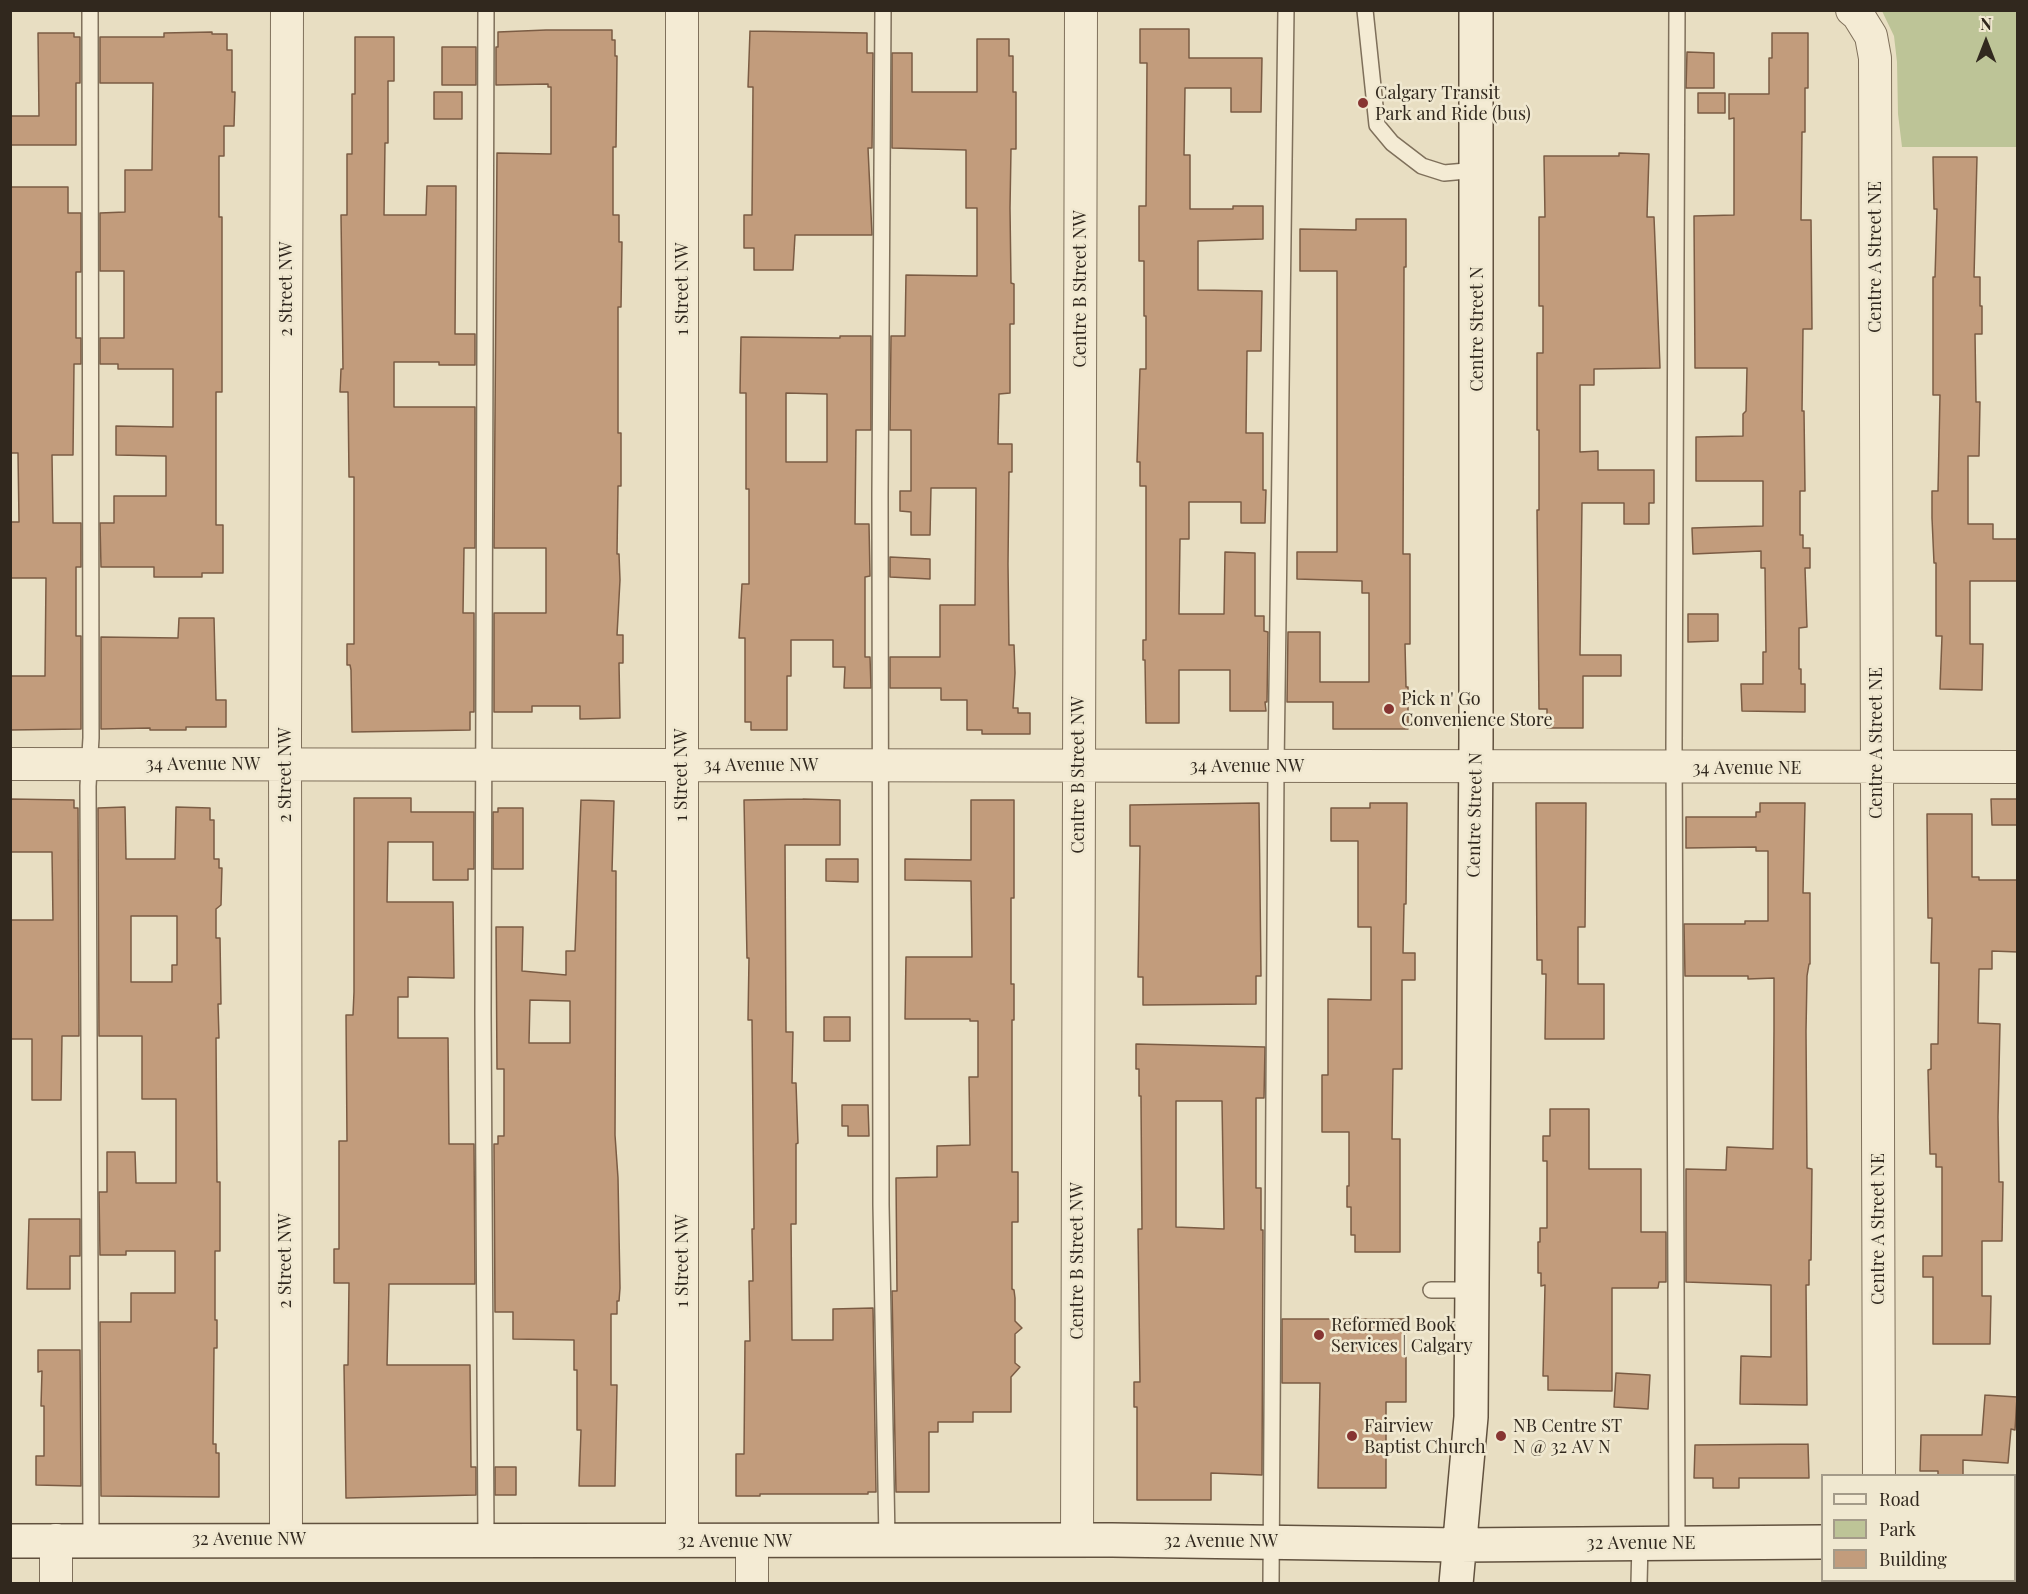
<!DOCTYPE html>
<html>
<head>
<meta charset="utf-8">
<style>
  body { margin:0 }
  #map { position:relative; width:2028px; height:1594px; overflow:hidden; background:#e8dec2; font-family:"Playfair Display",serif }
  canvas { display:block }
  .frame { position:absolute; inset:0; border:12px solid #31281e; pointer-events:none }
  .legend { position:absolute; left:1821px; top:1474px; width:195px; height:108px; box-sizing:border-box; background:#f0e8d0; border:2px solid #a49b89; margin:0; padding:8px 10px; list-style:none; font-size:18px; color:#31281e }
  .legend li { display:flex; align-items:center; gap:12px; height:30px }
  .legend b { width:30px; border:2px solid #a49b89 }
  .north { position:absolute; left:1956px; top:12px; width:60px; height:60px; -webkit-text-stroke:4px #f0e8d0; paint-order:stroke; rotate:0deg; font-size:16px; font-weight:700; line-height:24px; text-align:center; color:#31281e }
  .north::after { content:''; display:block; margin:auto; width:21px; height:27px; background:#31281e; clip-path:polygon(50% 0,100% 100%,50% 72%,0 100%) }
</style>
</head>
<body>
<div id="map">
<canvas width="2028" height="1594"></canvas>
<div class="frame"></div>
<ul class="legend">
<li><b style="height:8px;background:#f4ebd4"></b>Road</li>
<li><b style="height:16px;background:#bdc497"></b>Park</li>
<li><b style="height:16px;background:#c29c7c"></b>Building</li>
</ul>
<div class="north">N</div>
</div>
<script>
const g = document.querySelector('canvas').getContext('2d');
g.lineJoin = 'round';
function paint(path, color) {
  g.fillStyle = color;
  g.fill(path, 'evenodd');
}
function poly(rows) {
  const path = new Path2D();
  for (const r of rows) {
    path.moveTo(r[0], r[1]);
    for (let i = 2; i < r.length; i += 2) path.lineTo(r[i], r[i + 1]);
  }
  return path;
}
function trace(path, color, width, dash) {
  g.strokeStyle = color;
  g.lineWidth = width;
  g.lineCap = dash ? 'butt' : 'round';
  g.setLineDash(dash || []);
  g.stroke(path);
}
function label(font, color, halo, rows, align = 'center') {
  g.font = font + ' "Playfair Display",serif';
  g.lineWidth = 5;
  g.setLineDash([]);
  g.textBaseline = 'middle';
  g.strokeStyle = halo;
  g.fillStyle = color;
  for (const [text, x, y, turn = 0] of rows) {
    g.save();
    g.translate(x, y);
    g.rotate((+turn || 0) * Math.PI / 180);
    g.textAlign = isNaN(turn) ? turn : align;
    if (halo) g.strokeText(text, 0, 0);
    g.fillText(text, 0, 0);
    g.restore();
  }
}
const green = poly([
  [1882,11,2017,11,2017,147,1902,147,1898,114,1897,62,1894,36]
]);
const building = poly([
  [1140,29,1189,29,1189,58,1262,58,1261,112,1231,112,1231,88,1185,88,1184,155,1190,155,1190,209,1233,209,1233,206,1263,206,1263,239,1198,241,1198,290,1262,291,1261,351,1247,351,1246,433,1263,433,1263,490,1266,490,1265,523,1241,523,1241,502,1189,502,1189,539,1180,539,1179,614,1224,614,1225,552,1255,553,1255,616,1264,616,1264,631,1268,632,1267,702,1265,702,1266,711,1230,711,1230,670,1179,670,1179,723,1146,723,1145,660,1143,660,1143,640,1146,640,1146,486,1140,486,1140,462,1137,462,1140,369,1146,369,1146,316,1144,316,1144,261,1139,261,1139,206,1146,206,1147,63,1140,63,1140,29],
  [546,30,612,30,612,40,615,40,615,56,617,56,616,147,613,147,613,215,619,215,619,242,622,242,621,307,618,307,618,433,621,433,621,486,618,486,617,554,619,554,620,580,617,635,623,635,623,663,619,663,620,718,580,719,580,706,532,706,532,712,494,712,494,613,546,613,546,548,494,548,497,153,551,154,551,87,548,87,548,84,496,85,496,47,498,47,498,32,546,30],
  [750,31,867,33,867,53,873,53,872,148,868,148,872,235,795,235,793,270,754,270,754,248,744,248,744,215,752,215,753,87,748,87,750,31],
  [212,32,212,34,227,34,227,50,232,50,232,92,235,92,234,126,224,126,224,156,219,156,219,217,222,217,222,392,216,392,216,525,223,525,223,573,202,573,202,577,154,577,154,567,101,567,100,523,114,523,114,496,166,496,166,456,116,455,116,426,173,427,173,369,118,369,118,364,100,364,100,338,124,338,124,271,100,271,100,213,125,212,125,170,152,170,153,83,100,83,100,37,164,37,164,33,212,32],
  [38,33,74,33,74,37,80,37,80,83,76,83,76,145,10,145,10,116,39,116,38,33],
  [1772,33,1808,33,1808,88,1805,88,1805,132,1802,132,1801,220,1811,220,1812,329,1803,329,1802,411,1804,411,1805,491,1800,491,1800,535,1803,535,1803,548,1810,548,1810,568,1805,568,1807,627,1799,628,1799,669,1801,669,1801,684,1805,684,1805,712,1742,711,1741,684,1763,684,1763,652,1766,652,1765,568,1761,568,1761,551,1693,554,1692,528,1763,526,1763,481,1696,481,1696,437,1743,436,1743,414,1746,411,1747,368,1695,368,1694,216,1734,215,1734,118,1729,119,1729,94,1769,94,1769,58,1772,58,1772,33],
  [355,37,394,37,394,81,388,81,388,143,385,143,384,215,426,215,427,186,456,186,455,334,475,334,475,365,439,365,439,362,394,362,394,407,475,407,475,548,464,548,463,613,474,613,474,712,470,712,470,730,352,732,351,670,350,665,347,665,347,644,354,644,354,477,349,477,348,392,340,392,341,369,343,369,341,215,347,215,347,154,352,154,352,94,355,94,355,37],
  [977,39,1009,39,1009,56,1013,56,1013,92,1016,92,1016,149,1011,149,1010,208,1011,283,1014,284,1014,324,1010,324,1010,393,999,394,998,444,1012,444,1012,472,1009,472,1008,564,1009,645,1014,645,1015,673,1013,708,1018,708,1018,713,1030,713,1030,734,982,734,982,730,967,730,967,700,941,700,941,688,890,688,890,657,940,657,940,605,975,605,976,488,931,488,930,535,911,535,911,512,900,511,900,491,911,491,911,430,890,430,891,336,905,336,906,275,977,276,977,208,966,208,966,150,892,148,892,53,912,53,912,92,977,92,977,39],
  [442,47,476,47,476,85,442,85,442,47],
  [1687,52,1714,53,1714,88,1686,88,1687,52],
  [434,92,462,92,462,119,434,119,434,92],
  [1698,93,1725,93,1725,113,1698,113,1698,93],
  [1619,153,1649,154,1647,217,1654,217,1660,368,1594,369,1594,385,1580,385,1580,452,1598,451,1598,470,1654,470,1654,503,1649,503,1649,524,1624,524,1624,503,1582,503,1580,655,1621,655,1621,676,1583,676,1583,728,1547,728,1547,709,1539,709,1537,510,1539,510,1539,430,1537,430,1537,353,1543,353,1543,306,1539,306,1539,217,1545,217,1544,156,1619,156,1619,153],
  [1933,157,1977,157,1974,277,1980,277,1980,306,1982,306,1982,334,1975,334,1976,402,1980,402,1979,456,1968,456,1968,524,1993,524,1993,539,2018,539,2018,581,1970,581,1970,644,1983,644,1982,690,1940,689,1942,636,1936,636,1936,563,1934,563,1932,518,1932,491,1938,491,1940,395,1933,395,1933,277,1935,277,1937,209,1934,209,1933,157],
  [10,187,68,187,68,213,81,213,81,272,76,272,76,338,81,338,81,364,74,364,73,455,52,455,53,523,81,523,81,567,76,567,76,636,81,636,81,729,10,730,10,676,45,676,46,578,10,578,10,522,19,522,18,453,10,453,10,187],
  [1356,219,1406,219,1406,267,1404,267,1403,554,1410,554,1410,644,1405,644,1406,687,1408,687,1408,729,1333,729,1333,702,1287,702,1288,632,1320,632,1320,682,1369,682,1369,593,1362,593,1362,581,1297,579,1297,552,1337,552,1337,271,1300,271,1300,229,1356,230,1356,219],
  [840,336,871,336,871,430,856,430,855,524,869,524,870,576,865,577,865,657,870,657,871,688,844,688,845,667,833,667,833,640,791,640,791,676,787,676,787,730,751,730,751,722,745,722,745,638,739,638,742,584,749,584,749,489,746,489,746,393,740,393,741,337,840,338,840,336],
  [786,393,827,394,827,462,786,462,786,393],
  [890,557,930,559,930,579,890,577,890,557],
  [1688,614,1718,614,1718,641,1688,642,1688,614],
  [179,618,214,618,216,700,226,700,226,727,186,727,186,730,150,730,150,728,101,729,101,637,178,638,179,618],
  [354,798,411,798,411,812,474,812,474,869,468,869,468,880,433,880,433,842,388,842,387,902,453,902,454,978,408,977,408,997,398,997,398,1038,448,1038,449,1144,474,1144,475,1284,389,1284,387,1365,470,1365,471,1467,476,1467,476,1495,346,1498,344,1365,348,1365,349,1283,334,1283,334,1249,339,1249,339,1141,347,1141,346,1015,353,1015,354,992,354,798],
  [10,799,74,800,74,808,78,808,79,1036,62,1036,61,1100,32,1100,32,1039,10,1039,10,920,53,920,52,852,10,852,10,799],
  [803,799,840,800,840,845,785,845,786,1032,793,1032,792,1083,796,1083,798,1143,796,1144,796,1224,791,1224,792,1340,833,1340,833,1309,873,1308,876,1492,868,1492,868,1494,760,1494,760,1496,736,1496,736,1454,744,1454,745,1341,750,1341,749,1281,753,1281,752,1229,754,1229,752,1020,748,1020,749,958,747,958,744,800,803,799],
  [1991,799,2018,799,2018,825,1992,825,1991,799],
  [581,800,614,801,612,871,616,871,615,1135,618,1178,620,1288,619,1301,617,1301,617,1314,611,1314,611,1385,617,1385,615,1486,579,1486,581,1430,577,1430,577,1370,574,1370,574,1340,513,1339,513,1312,495,1312,494,1144,498,1144,498,1136,504,1136,504,1069,497,1069,496,927,523,927,522,971,566,975,566,951,575,951,581,800],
  [530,1000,570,1001,570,1043,529,1043,530,1000],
  [971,800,1014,800,1014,898,1011,898,1011,984,1014,984,1014,1020,1012,1020,1012,1172,1018,1172,1018,1222,1012,1222,1012,1289,1014,1290,1015,1298,1015,1321,1022,1328,1015,1334,1015,1363,1020,1367,1011,1377,1011,1412,973,1412,973,1422,938,1422,938,1432,929,1432,929,1492,896,1492,892,1291,897,1291,896,1178,937,1177,937,1146,970,1145,969,1077,978,1077,978,1021,970,1021,970,1019,905,1019,906,957,972,957,971,881,905,880,905,859,971,860,971,800],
  [1259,803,1261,976,1256,976,1256,1004,1143,1005,1143,977,1138,977,1140,846,1130,846,1130,805,1259,803],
  [1370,803,1407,803,1406,904,1404,904,1403,953,1415,953,1415,980,1402,980,1402,1069,1393,1069,1392,1139,1400,1139,1400,1252,1355,1252,1355,1235,1351,1235,1351,1207,1347,1207,1347,1186,1349,1186,1349,1132,1322,1132,1322,1075,1328,1075,1328,999,1371,1000,1371,927,1358,927,1358,841,1331,841,1331,808,1370,808,1370,803],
  [1536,803,1586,803,1585,927,1578,927,1578,984,1604,984,1604,1039,1545,1039,1546,974,1542,974,1542,960,1537,960,1536,803],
  [1760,803,1805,803,1803,893,1810,893,1810,964,1809,964,1807,976,1806,1031,1807,1168,1812,1169,1811,1260,1809,1260,1809,1285,1806,1285,1807,1405,1740,1404,1741,1356,1771,1357,1771,1285,1686,1282,1686,1169,1726,1170,1727,1147,1773,1149,1774,1030,1774,978,1748,979,1748,976,1685,976,1684,924,1745,924,1745,921,1768,921,1768,851,1756,851,1756,847,1686,848,1686,817,1756,817,1756,812,1760,812,1760,803],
  [125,807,126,859,175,859,176,807,210,808,210,820,214,820,214,859,219,859,219,868,222,868,221,905,216,909,216,938,220,938,221,1004,218,1004,219,1038,216,1038,217,1182,220,1182,220,1251,215,1251,215,1320,217,1320,217,1348,214,1348,213,1444,216,1444,216,1453,219,1453,219,1497,101,1496,100,1322,131,1322,131,1293,175,1293,175,1251,126,1251,126,1255,100,1255,99,1192,107,1192,107,1152,135,1152,136,1183,176,1183,176,1099,142,1099,142,1036,99,1036,98,808,125,807],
  [131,916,177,916,177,965,172,965,172,982,131,982,131,916],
  [498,808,523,808,523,869,493,869,493,812,498,812,498,808],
  [1927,814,1972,814,1972,877,1979,877,1979,880,2018,880,2018,952,1992,951,1992,969,1979,969,1978,1023,2000,1024,1998,1117,1999,1182,2003,1182,2002,1241,1982,1241,1982,1296,1991,1296,1990,1344,1933,1344,1933,1277,1923,1277,1923,1256,1942,1256,1942,1167,1936,1167,1936,1154,1930,1154,1928,1070,1931,1069,1931,1044,1938,1044,1939,963,1931,963,1932,918,1928,918,1927,814],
  [826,859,858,859,858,882,826,881,826,859],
  [824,1017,850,1017,850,1041,824,1041,824,1017],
  [1136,1044,1265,1047,1264,1098,1256,1098,1256,1188,1261,1188,1261,1230,1263,1230,1262,1475,1211,1473,1211,1500,1137,1500,1137,1407,1134,1407,1134,1382,1140,1382,1138,1229,1142,1229,1141,1100,1141,1096,1139,1096,1139,1069,1136,1069,1136,1044],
  [1176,1101,1222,1101,1224,1229,1176,1227,1176,1101],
  [842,1105,868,1105,869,1136,848,1136,848,1126,842,1126,842,1105],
  [1550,1109,1589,1109,1589,1169,1641,1169,1641,1232,1666,1232,1666,1282,1659,1282,1658,1288,1612,1288,1612,1391,1548,1390,1548,1376,1543,1376,1545,1285,1541,1286,1541,1273,1538,1273,1538,1242,1540,1242,1540,1228,1547,1228,1547,1161,1543,1161,1543,1136,1550,1136,1550,1109],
  [29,1219,80,1219,80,1256,70,1256,70,1289,27,1289,29,1219],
  [1282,1319,1406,1319,1406,1402,1386,1402,1386,1488,1318,1488,1320,1383,1282,1383,1282,1319],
  [38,1350,80,1350,81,1486,36,1485,36,1456,44,1456,44,1406,41,1406,42,1371,38,1372,38,1350],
  [1616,1373,1650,1375,1648,1409,1614,1407,1616,1373],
  [1985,1395,2017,1397,2015,1430,2011,1429,2008,1463,1963,1460,1963,1475,1938,1475,1938,1471,1920,1471,1921,1435,1982,1435,1985,1395],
  [1808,1444,1809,1478,1739,1478,1739,1488,1713,1488,1713,1478,1694,1478,1695,1445,1808,1444],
  [495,1467,516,1467,516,1495,495,1495,495,1467]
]);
const lane = poly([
  [90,10,91,738,88,786,91,1540],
  [486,10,483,1013,486,1540],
  [883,10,880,494,881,1205,887,1541],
  [1365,10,1377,125,1392,143,1422,166,1444,173,1477,170],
  [1431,1290,1471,1290],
  [1677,1543,1674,745,1677,10],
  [1271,1584,1276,767,1286,10],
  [1639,1584,1640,1543]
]);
const street = poly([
  [682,10,682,1540],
  [1852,10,1858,15,1871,36,1875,58,1879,1476],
  [10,764,2018,767],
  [56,1540,56,1584],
  [286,1540,285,737,287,10],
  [1077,1540,1081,10],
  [752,1541,752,1584]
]);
const secondary = poly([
  [10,1541,1112,1540,1460,1545,1822,1542],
  [2014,1541,2018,1541],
  [1456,1584,1471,1417,1476,739,1476,10]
]);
const markers = [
  [1363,103,6,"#873532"],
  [1389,709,6,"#873532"],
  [1319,1335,6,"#873532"],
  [1352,1436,6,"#873532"],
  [1501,1436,6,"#873532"]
];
const poiNames = [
  ["Calgary Transit",1375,93],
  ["Park and Ride (bus)",1375,114],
  ["Pick n' Go",1401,699],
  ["Convenience Store",1401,720],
  ["Reformed Book",1331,1325],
  ["Services | Calgary",1331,1346],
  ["Fairview",1364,1426],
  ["Baptist Church",1364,1447],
  ["NB Centre ST",1513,1426],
  ["N @ 32 AV N",1513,1447]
];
const streetNames = [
  ["Centre A Street NE",1875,257,-90],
  ["2 Street NW",286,289,-90],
  ["1 Street NW",682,289,-90],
  ["Centre B Street NW",1080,289,-90],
  ["Centre Street N",1477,329,-90],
  ["Centre A Street NE",1876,743,-90],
  ["34 Avenue NW",203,764],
  ["34 Avenue NW",761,765],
  ["34 Avenue NW",1247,766],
  ["34 Avenue NE",1747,768],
  ["2 Street NW",285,775,-90],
  ["1 Street NW",681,775,-90],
  ["Centre B Street NW",1078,775,-90],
  ["Centre Street N",1475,815,-89],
  ["Centre A Street NE",1878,1229,-90],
  ["2 Street NW",285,1261,-90],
  ["1 Street NW",682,1261,-90],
  ["Centre B Street NW",1077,1261,-90],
  ["32 Avenue NW",249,1539],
  ["32 Avenue NW",735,1541],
  ["32 Avenue NW",1221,1541],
  ["32 Avenue NE",1641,1543]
];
paint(green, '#bdc497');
paint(building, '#c29c7c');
trace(building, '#7b5c44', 1.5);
trace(lane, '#7f705b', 18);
trace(street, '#7f705b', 34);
trace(secondary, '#61513e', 36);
trace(lane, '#f4ebd4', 15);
trace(street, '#f4ebd4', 32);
trace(secondary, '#f4ebd4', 33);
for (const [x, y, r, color] of markers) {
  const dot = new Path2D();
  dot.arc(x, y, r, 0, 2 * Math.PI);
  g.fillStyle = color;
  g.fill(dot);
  trace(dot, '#f0e8d0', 2);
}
label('18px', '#31281e', '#f0e8d0', poiNames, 'left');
label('18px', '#31281e', '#f0e8d0', streetNames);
</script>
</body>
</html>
